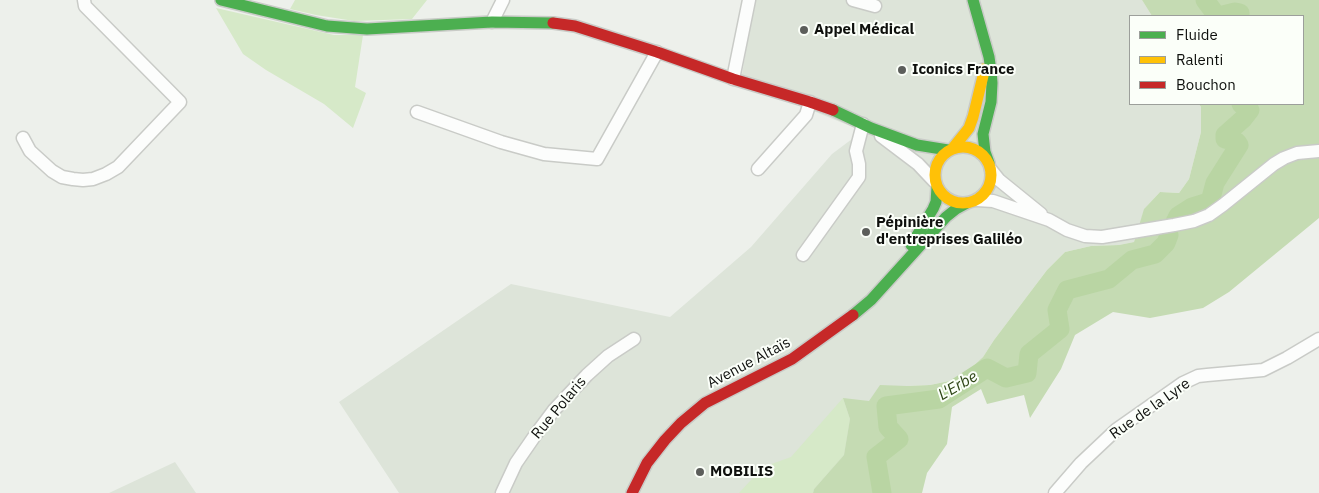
<!DOCTYPE html>
<html>
<head>
<meta charset="utf-8">
<style>
  body { margin:0 }
  #map { position:relative; width:1319px; height:493px; overflow:hidden; background:#edf0eb; font-family:"IBM Plex Sans",sans-serif }
  canvas { display:block }
  .legend { position:absolute; left:1129px; top:15px; width:175px; height:90px; box-sizing:border-box; background:#fbfff9; border:1px solid #9c9f9b; margin:0; padding:6px 9px; list-style:none; font-size:15px; color:#0e100d }
  .legend li { display:flex; align-items:center; gap:10px; height:25px }
  .legend b { width:25px; border:1px solid #9c9f9b }
</style>
</head>
<body>
<div id="map">
<canvas width="1319" height="493"></canvas>
<ul class="legend">
<li><b style="height:6px;background:#4caf50"></b>Fluide</li>
<li><b style="height:6px;background:#ffc107"></b>Ralenti</li>
<li><b style="height:6px;background:#c62828"></b>Bouchon</li>
</ul>
</div>
<script>
const g = document.querySelector('canvas').getContext('2d');
g.lineJoin = 'round';
function paint(path, color) {
  g.fillStyle = color;
  g.fill(path, 'evenodd');
}
function poly(rows) {
  const path = new Path2D();
  for (const r of rows) {
    if (r.length === 3) {
      path.moveTo(r[0] + r[2], r[1]);
      path.arc(r[0], r[1], r[2], 0, 2 * Math.PI);
      continue;
    }
    path.moveTo(r[0], r[1]);
    for (let i = 2; i < r.length; i += 2) path.lineTo(r[i], r[i + 1]);
  }
  return path;
}
function trace(path, color, width, dash) {
  g.strokeStyle = color;
  g.lineWidth = width;
  g.lineCap = dash ? 'butt' : 'round';
  g.setLineDash(dash || []);
  g.stroke(path);
}
function label(font, color, halo, rows, align = 'center') {
  g.font = font + ' "IBM Plex Sans",sans-serif';
  g.lineWidth = 4;
  g.setLineDash([]);
  g.textBaseline = 'middle';
  g.strokeStyle = halo;
  g.fillStyle = color;
  for (const [text, x, y, turn = 0] of rows) {
    g.save();
    g.translate(x, y);
    g.rotate((+turn || 0) * Math.PI / 180);
    g.textAlign = isNaN(turn) ? turn : align;
    if (halo) g.strokeText(text, 0, 0);
    g.fillText(text, 0, 0);
    g.restore();
  }
}
const built = poly([
  [754,0,1142,0,1152,16,1130,16,1130,104,1199,104,1201,107,1201,132,1189,179,1179,193,1160,192,1145,208,1134,242,1119,245,1091,246,1065,252,1047,270,994,340,983,357,959,379,930,385,907,386,814,489,813,493,399,493,339,402,511,284,670,317,751,247,832,154,852,139,855,128,796,104,740,87],
  [175,462,196,493,109,493]
]);
const green = poly([
  [295,0,427,0,412,19,354,21,316,15,290,9],
  [216,8,334,35,363,35,355,87,366,93,353,128,324,104,266,70,243,54],
  [843,398,850,419,844,455,814,489,813,493,739,493,763,467,791,457]
]);
const forest = poly([
  [1142,0,1319,0,1319,218,1229,292,1203,308,1150,318,1113,312,1075,335,1061,369,1030,418,1024,395,987,404,981,389,952,407,947,444,927,473,922,493,813,493,814,489,844,455,850,419,843,398,869,401,880,385,907,386,930,385,959,379,983,357,994,340,1047,270,1065,252,1091,246,1119,245,1134,242,1144,209,1160,192,1179,193,1189,179,1201,132,1201,107,1199,104,1303,104,1303,16,1152,16]
]);
const river = poly([
  [1205,0,1217,16],
  [1219,16,1235,12,1240,13,1240,16],
  [1175,222,1178,216,1192,207,1208,202,1211,198,1215,183,1239,145,1237,142,1225,139,1225,135,1243,119,1250,110,1241,104],
  [882,493,876,457,899,439,888,427,886,406,939,399,987,368,1006,378,1027,373,1029,354,1060,329,1057,310,1067,290,1109,279,1132,260,1155,254,1166,243,1169,235]
]);
const street = poly([
  [853,0,875,6],
  [492,22,503,0],
  [733,79,749,0],
  [417,112,501,142,544,154,597,159,657,52],
  [881,136,918,164,934,181],
  [23,138,30,151,52,171,62,177,73,179,83,180,93,179,106,174,118,167,180,102,85,6,84,0],
  [758,169,806,115,810,102],
  [991,170,999,180,1041,214],
  [977,200,993,201,1049,220,1067,230,1085,236,1102,237,1174,225,1194,221,1209,215,1223,205,1274,164,1284,158,1297,153,1319,151],
  [803,255,859,177,859,164,856,151,863,124],
  [502,493,516,463,536,434,554,410,587,375,608,356,634,339],
  [1055,493,1081,463,1116,430,1183,383,1198,376,1207,375,1263,370,1287,358,1319,339]
]);
const fast = poly([
  [221,0,327,26,367,29,492,22,553,23],
  [973,0,989,57,991,71,992,83,991,102,983,134,985,152,989,163],
  [833,110,871,128,917,145,948,150],
  [911,245,933,209,936,202,937,187],
  [853,315,871,300,946,217,956,209,967,203]
]);
const slow = poly([
  [963,175,28],
  [953,148,969,128,973,117,983,76,983,69]
]);
const jam = poly([
  [553,23,575,26,657,52,733,79,810,102,833,110],
  [632,493,647,463,665,440,681,423,705,403,792,359,853,315]
]);
const markers = [
  [804,30,5,"#5c5e5b"],
  [902,70,5,"#5c5e5b"],
  [866,232,5,"#5c5e5b"],
  [700,472,5,"#5c5e5b"]
];
const poiNames = [
  ["Appel Médical",814,30],
  ["Iconics France",912,70],
  ["Pépinière",876,223],
  ["d'entreprises Galiléo",876,240],
  ["MOBILIS",710,472]
];
const streetNames = [
  ["Avenue Altaïs",749,363,-28],
  ["Rue Polaris",559,408,-50],
  ["Rue de la Lyre",1150,409,-35]
];
const waterNames = [
  ["L'Erbe",958,386,-30]
];
paint(built, '#dde4d9');
paint(green, '#d6e9c8');
paint(forest, '#c5dbb3');
trace(river, '#b9d5a3', 19);
trace(street, '#c9cbc7', 15);
trace(fast, '#c9cbc7', 14);
trace(slow, '#c9cbc7', 14);
trace(jam, '#c9cbc7', 14);
trace(street, '#fcfdfc', 12);
trace(fast, '#4caf50', 11);
trace(slow, '#ffc107', 11);
trace(jam, '#c62828', 11);
for (const [x, y, r, color] of markers) {
  const dot = new Path2D();
  dot.arc(x, y, r, 0, 2 * Math.PI);
  g.fillStyle = color;
  g.fill(dot);
  trace(dot, '#fbfff9', 2);
}
label('bold 15px', '#0e100d', '#fbfff9', poiNames, 'left');
label('15px', '#0e100d', '#fbfff9', streetNames);
label('italic 16px', '#2d4515', '#fbfff9', waterNames);
</script>
</body>
</html>
